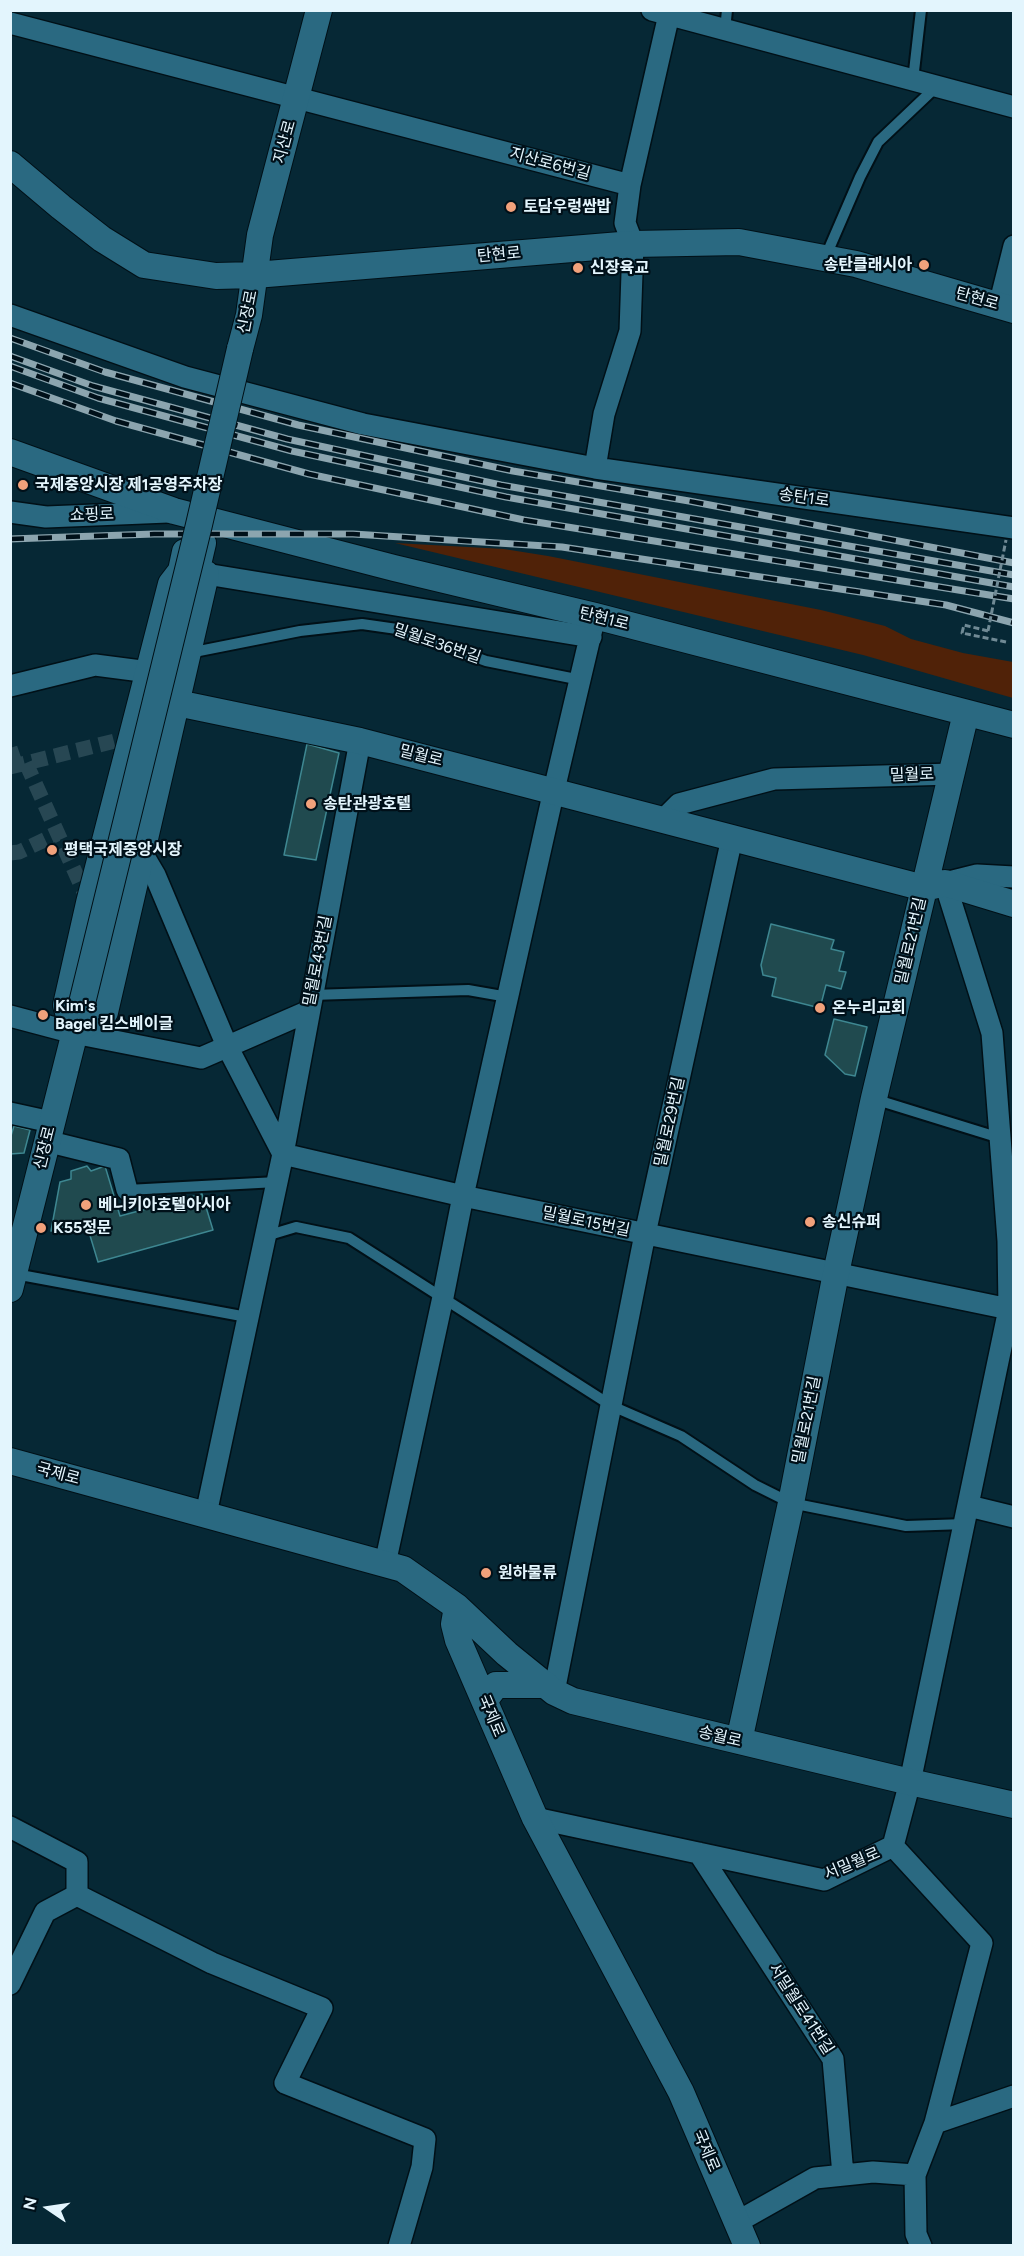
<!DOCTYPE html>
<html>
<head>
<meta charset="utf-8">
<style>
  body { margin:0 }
  #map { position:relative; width:1024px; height:2256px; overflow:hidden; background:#062835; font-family:Figtree,sans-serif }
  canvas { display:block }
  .frame { position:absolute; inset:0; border:12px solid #e3f5fd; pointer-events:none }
  .north { position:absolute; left:18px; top:2178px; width:60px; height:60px; -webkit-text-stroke:4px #001019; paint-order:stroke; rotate:283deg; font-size:16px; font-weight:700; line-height:24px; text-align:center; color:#e3f5fd }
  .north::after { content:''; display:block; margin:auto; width:21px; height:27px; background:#e3f5fd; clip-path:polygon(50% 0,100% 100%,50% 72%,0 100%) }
</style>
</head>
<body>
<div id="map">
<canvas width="1024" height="2256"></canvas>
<div class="frame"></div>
<div class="north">N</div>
</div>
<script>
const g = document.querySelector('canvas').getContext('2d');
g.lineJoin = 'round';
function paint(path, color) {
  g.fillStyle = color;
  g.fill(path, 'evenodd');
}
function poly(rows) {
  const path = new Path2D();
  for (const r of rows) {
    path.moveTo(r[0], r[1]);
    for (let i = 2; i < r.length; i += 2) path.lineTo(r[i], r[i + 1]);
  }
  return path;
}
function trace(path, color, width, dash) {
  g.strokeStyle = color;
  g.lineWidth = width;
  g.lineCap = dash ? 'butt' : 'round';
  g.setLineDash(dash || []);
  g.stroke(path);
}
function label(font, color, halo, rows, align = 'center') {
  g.font = font + ' Figtree,"Noto Sans KR",sans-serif';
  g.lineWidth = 4.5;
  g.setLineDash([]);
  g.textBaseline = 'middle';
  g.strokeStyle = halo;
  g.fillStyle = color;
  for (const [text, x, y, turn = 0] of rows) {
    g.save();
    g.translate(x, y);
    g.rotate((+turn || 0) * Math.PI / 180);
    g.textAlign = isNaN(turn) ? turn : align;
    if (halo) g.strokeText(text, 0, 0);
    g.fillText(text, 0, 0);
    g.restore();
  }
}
const green = poly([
  [395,543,504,549,548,556,821,610,885,626,911,639,963,653,1013,662,1013,698,863,655]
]);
const building = poly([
  [307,744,339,753,316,860,284,855,307,744],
  [771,924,834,940,831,949,844,952,839,971,846,972,841,989,826,985,820,1008,772,996,776,978,763,975,761,965,771,924],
  [834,1019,867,1027,855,1076,845,1074,825,1055,834,1019],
  [14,1126,30,1130,24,1153,10,1154,10,1139,14,1126],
  [87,1166,91,1171,105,1166,120,1216,202,1194,213,1230,98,1262,85,1219,51,1231,60,1182,71,1179,71,1171,87,1166]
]);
const pedestrianTunnel = poly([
  [10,748,16,766],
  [26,763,89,903],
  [10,767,131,737],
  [10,853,19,852,57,834]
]);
const path = poly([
  [988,631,964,625,962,633,1006,642]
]);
const service = poly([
  [725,30,727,10],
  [913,80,921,10],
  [825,258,860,177,878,142,937,86],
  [189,653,300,631,362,624,397,629,486,661,581,680],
  [312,995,468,990,508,997],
  [874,1099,1000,1138],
  [127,1190,277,1182],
  [266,1236,296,1227,349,1238,612,1406,681,1436,755,1485,791,1503,906,1526,965,1524],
  [15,1274,247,1317]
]);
const minor = poly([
  [652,10,1014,107],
  [10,23,630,185],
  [999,306,1014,246],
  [10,315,185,377,363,424,595,468,1014,528],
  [595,468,604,414,630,331,633,244,625,223,630,185,670,10],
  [10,512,46,517,168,512],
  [206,574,591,637],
  [10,686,95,665,149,672],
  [664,819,679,804,774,779,953,774],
  [142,853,155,875,227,1046,283,1154,463,1196,1009,1309,1014,1290],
  [10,1016,74,1033,201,1058,309,1011],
  [10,1113,51,1122],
  [46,1141,119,1159,127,1190],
  [969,1506,1014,1517],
  [206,1514,283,1154,360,741],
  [385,1564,443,1297,463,1196,554,790,595,616],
  [554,1692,645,1234,732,838],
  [535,1818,824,1880,893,1846],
  [10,1827,77,1862,77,1895,212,1963,322,2008,285,2083,425,2139,422,2167,399,2246],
  [893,1846,910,1782,1009,1309,1008,1241,992,1033,945,883,977,875,1014,877],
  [893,1846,982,1943,935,2123,915,2175,916,2234,921,2246],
  [699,1853,833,2059,843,2175],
  [10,1984,45,1912,77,1895],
  [935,2123,1014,2096],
  [737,2222,815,2178,873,2172,915,2175]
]);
const tertiary = poly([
  [10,164,61,207,102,239,144,265,216,276,255,275,633,244,739,242,856,264,1014,310],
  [240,349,249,315,260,235,319,10],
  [10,452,174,511,394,568,595,616,1014,725],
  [185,552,181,571,171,584,89,903,66,1005,74,1033,105,1012,206,574,196,573,203,543],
  [177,703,360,741,924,888,945,883,1014,904],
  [10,1289,79,1016],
  [10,1461,403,1569,457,1607,454,1624,458,1640,535,1818,681,2092,747,2246],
  [457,1607,507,1654,554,1692,573,1701,910,1782,1014,1805],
  [485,1700,496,1685,546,1685],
  [739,1741,791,1503,836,1273,874,1098,966,713]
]);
const rail = poly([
  [10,338,105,372,298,425,513,471,689,501,1014,563],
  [10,356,93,386,287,439,501,485,1014,575],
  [10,366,98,398,292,451,506,497,1014,587],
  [10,383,116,421,309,474,524,520,1014,599],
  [10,539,154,534,353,534,562,547,946,605,1014,623]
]);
const pathBridge = poly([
  [988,631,1006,540]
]);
const tertiaryBridge = poly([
  [81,1007,198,529,240,349]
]);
const markers = [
  [511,207,6,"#f1a17b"],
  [924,265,6,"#f1a17b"],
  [578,268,6,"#f1a17b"],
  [23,485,6,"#f1a17b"],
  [311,804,6,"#f1a17b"],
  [52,850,6,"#f1a17b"],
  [820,1008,6,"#f1a17b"],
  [43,1015,6,"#f1a17b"],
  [86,1205,6,"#f1a17b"],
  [810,1222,6,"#f1a17b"],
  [41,1228,6,"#f1a17b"],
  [486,1573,6,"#f1a17b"]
];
const streetNames = [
  ["지산로",285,142,-75],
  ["지산로6번길",550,164,15],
  ["탄현로",499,255,-5],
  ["탄현로",977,299,16],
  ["신장로",248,312,-79],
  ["송탄1로",804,498,8],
  ["쇼핑로",92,515,-2],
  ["탄현1로",604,619,14],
  ["밀월로36번길",437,644,19],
  ["밀월로",421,756,14],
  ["밀월로",912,775,-2],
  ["밀월로21번길",911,941,-77],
  ["밀월로43번길",318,961,-79],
  ["밀월로29번길",670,1122,-78],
  ["신장로",45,1148,-76],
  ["밀월로15번길",586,1222,12],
  ["밀월로21번길",807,1420,-79],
  ["국제로",58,1474,15],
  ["국제로",491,1716,67],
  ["송월로",720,1737,13],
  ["서밀월로",852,1864,-23],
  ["서밀월로41번길",801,2009,57],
  ["국제로",706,2151,67]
];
const poiNames = [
  ["토담우렁쌈밥",523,207],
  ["송탄클래시아",912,265,"right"],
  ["신장육교",590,268],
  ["국제중앙시장 제1공영주차장",35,485],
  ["송탄관광호텔",323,804],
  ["평택국제중앙시장",64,850],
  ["Kim's",55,1006],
  ["Bagel 킴스베이글",55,1024],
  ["온누리교회",832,1008],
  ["베니키아호텔아시아",98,1205],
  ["송신슈퍼",822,1222],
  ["K55정문",53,1228],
  ["원하물류",498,1573]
];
paint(green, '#502208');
paint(building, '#204a4f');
trace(building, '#3e8791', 1.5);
trace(pedestrianTunnel, '#274753', 15, [15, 8]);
trace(service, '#011017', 14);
trace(minor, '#011017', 24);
trace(tertiary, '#011017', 28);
trace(path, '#708a95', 3, [6, 3]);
trace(service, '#2a6981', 10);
trace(minor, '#2a6981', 21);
trace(tertiary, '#2a6981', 26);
trace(rail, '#8ca5af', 7);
trace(rail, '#001019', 4.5, [14]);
trace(tertiaryBridge, '#011017', 28, []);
trace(pathBridge, '#708a95', 3, [6, 3]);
trace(tertiaryBridge, '#2a6981', 26);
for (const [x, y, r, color] of markers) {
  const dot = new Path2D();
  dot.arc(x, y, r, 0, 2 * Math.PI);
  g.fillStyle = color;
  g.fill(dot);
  trace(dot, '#001019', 2);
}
label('16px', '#e3f5fd', '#001019', streetNames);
label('bold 16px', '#e3f5fd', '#001019', poiNames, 'left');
</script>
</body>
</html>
